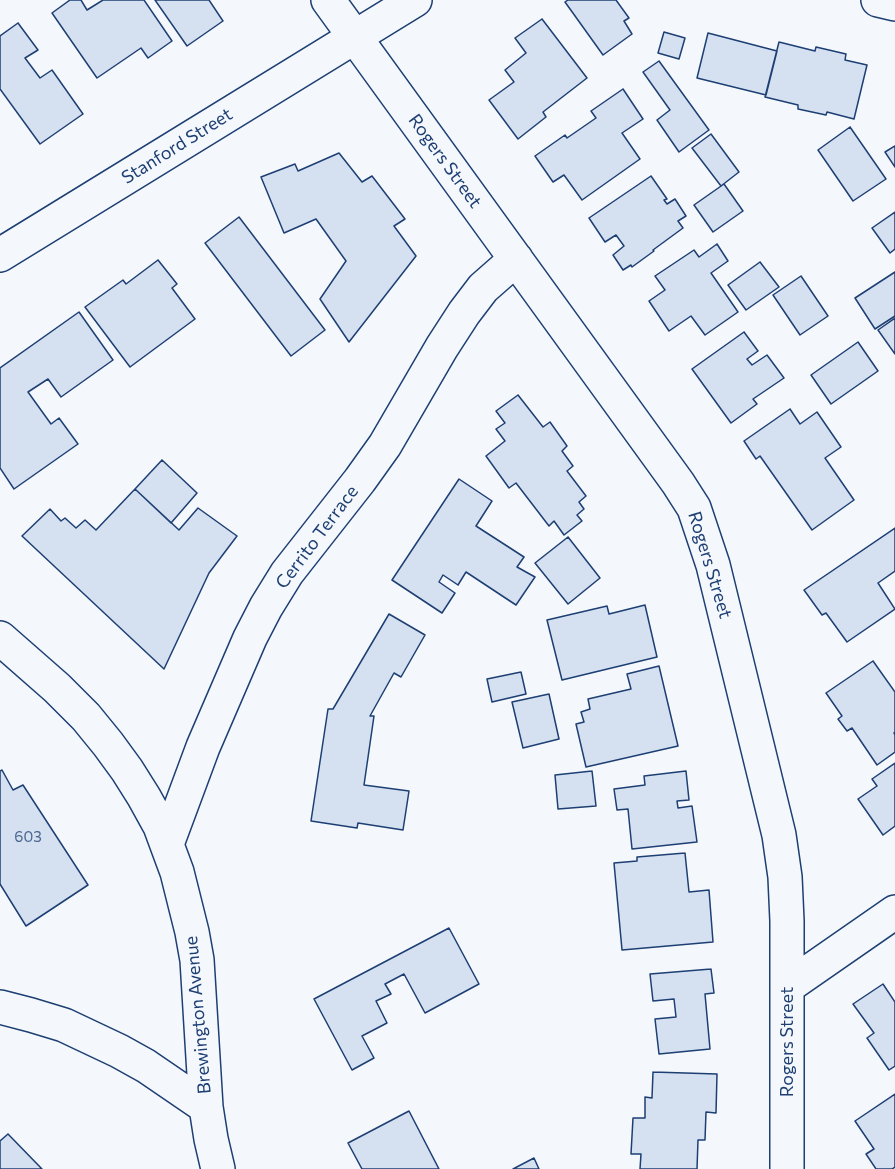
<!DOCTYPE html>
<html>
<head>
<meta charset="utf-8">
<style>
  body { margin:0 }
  canvas { display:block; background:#f4f7fb }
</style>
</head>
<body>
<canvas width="895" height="1169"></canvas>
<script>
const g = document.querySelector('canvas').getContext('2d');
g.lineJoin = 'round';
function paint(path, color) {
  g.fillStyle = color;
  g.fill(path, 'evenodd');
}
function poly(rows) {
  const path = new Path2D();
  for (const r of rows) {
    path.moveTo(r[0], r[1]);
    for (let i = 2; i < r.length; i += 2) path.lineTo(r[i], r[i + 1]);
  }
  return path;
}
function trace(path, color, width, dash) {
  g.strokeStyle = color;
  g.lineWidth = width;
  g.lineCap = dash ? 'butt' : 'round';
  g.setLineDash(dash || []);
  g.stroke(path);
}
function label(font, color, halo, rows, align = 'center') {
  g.font = font + ' Commissioner,sans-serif';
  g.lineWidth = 4.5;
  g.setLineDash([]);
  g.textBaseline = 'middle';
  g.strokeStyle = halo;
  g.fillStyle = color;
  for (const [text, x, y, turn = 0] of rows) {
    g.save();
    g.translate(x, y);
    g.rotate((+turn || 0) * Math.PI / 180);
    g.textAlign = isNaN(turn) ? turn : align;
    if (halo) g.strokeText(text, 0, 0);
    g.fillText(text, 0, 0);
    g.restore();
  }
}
const building = poly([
  [70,0,81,0,87,10,103,0,144,0,172,41,148,58,141,48,97,78,52,13,70,0],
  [155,0,209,0,223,21,187,46,155,0],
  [568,0,616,0,629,18,624,21,632,34,603,55,565,2,568,0],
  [542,19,587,78,543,112,546,117,518,139,489,100,514,82,505,70,526,53,515,38,542,19],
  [18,23,38,50,25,58,40,78,52,70,83,114,40,144,0,89,0,36,18,23],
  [664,32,685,38,679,59,658,53,664,32],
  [708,33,777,51,766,95,697,78,708,33],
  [779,42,815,51,816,47,846,54,845,60,867,65,854,119,827,112,826,115,798,109,798,105,765,97,779,42],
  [659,61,709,130,679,152,657,120,670,110,643,72,659,61],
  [623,89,643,119,622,133,640,159,582,200,564,175,553,182,535,156,565,135,567,138,596,118,591,111,623,89],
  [850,127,886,179,853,201,818,150,850,127],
  [711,134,739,172,721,186,692,148,711,134],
  [895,146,895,167,885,152,895,146],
  [339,153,362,182,372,176,405,219,394,226,416,256,349,342,320,299,346,261,316,219,284,233,261,177,295,164,298,171,339,153],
  [651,176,667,199,664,200,667,204,675,199,686,216,678,221,683,228,653,250,654,251,632,267,631,265,623,270,613,255,624,246,616,235,605,242,589,218,651,176],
  [724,184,743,211,713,232,694,205,724,184],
  [895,212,895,249,890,253,872,228,895,212],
  [239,217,325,330,291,356,205,243,239,217],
  [717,244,728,261,711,273,738,312,705,335,691,316,669,331,649,301,665,290,655,276,694,250,699,257,717,244],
  [158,260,177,284,172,288,195,319,130,367,85,307,123,280,126,284,158,260],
  [760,262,779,287,746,310,728,285,760,262],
  [895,272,895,316,875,329,855,298,895,272],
  [801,276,828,316,800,335,773,295,801,276],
  [79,312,113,360,61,397,48,379,28,392,51,424,59,418,78,444,14,489,0,468,0,368,79,312],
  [895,318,895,354,878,330,895,318],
  [744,332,758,351,747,359,752,365,767,355,784,378,753,399,757,404,731,423,692,369,744,332],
  [858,342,878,371,831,404,811,375,858,342],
  [518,395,543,427,550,422,567,446,562,451,573,466,567,471,586,496,579,502,584,509,577,515,582,521,564,535,554,521,549,526,516,483,509,488,486,456,505,441,496,429,505,423,496,411,518,395],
  [790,409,800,424,817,412,841,447,825,458,854,500,812,530,760,456,756,459,744,441,790,409],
  [162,460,197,493,171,523,135,489,162,460],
  [459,479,492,501,476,526,524,557,517,567,535,577,516,605,466,572,458,585,443,575,439,582,455,593,442,613,392,580,459,479],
  [135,489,179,530,198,508,237,536,209,573,164,669,22,536,50,509,61,521,65,518,76,528,85,520,96,530,135,489],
  [895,528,895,571,878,583,895,609,847,642,826,613,822,615,804,590,895,528],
  [568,537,600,578,568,604,535,563,568,537],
  [645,605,657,657,562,680,547,620,607,606,609,614,645,605],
  [389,614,425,635,401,677,394,673,370,716,374,716,364,785,409,791,403,830,358,823,357,828,311,821,328,709,333,709,389,614],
  [873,661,895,692,895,732,894,733,895,735,895,752,877,765,852,728,847,731,838,719,842,716,826,693,873,661],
  [659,666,678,746,586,767,576,724,584,722,581,712,590,709,588,699,631,689,627,674,659,666],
  [521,672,526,694,492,702,487,679,521,672],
  [549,694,559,739,523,748,512,702,549,694],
  [895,763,895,826,883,835,858,799,877,786,872,779,895,763],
  [2,770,13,790,23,785,88,885,26,926,0,884,0,771,2,770],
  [592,771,596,806,558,809,555,775,592,771],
  [686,771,689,800,677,801,678,808,692,806,697,842,632,849,628,809,617,810,614,789,645,785,644,776,686,771],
  [685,853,689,892,709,890,713,942,622,950,614,863,637,861,637,857,685,853],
  [449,928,479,984,425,1013,404,974,385,984,391,994,376,1001,387,1023,362,1036,374,1058,352,1070,314,999,449,928],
  [711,969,714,993,705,994,710,1049,659,1054,655,1019,676,1017,674,999,653,1001,650,974,711,969],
  [883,984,895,1002,895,1066,889,1070,867,1038,874,1033,853,1004,883,984],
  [653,1072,717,1074,716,1113,706,1112,705,1140,698,1140,697,1169,640,1169,641,1154,631,1154,633,1118,645,1118,645,1097,652,1098,653,1072],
  [895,1094,895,1167,892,1169,876,1169,866,1154,874,1149,855,1121,895,1094],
  [409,1111,439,1169,362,1169,348,1143,409,1111],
  [8,1134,42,1169,0,1169,0,1141,8,1134],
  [534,1158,539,1169,513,1169,534,1158]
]);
const street = poly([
  [328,0,678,483,694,508,713,565,779,835,785,877,787,921,787,1169],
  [0,638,57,688,86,717,108,744,127,770,144,797,160,826,177,872,192,932,197,960,206,1107,211,1139,218,1169],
  [167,844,203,747,250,638,266,607,287,573,360,480,385,445,442,347,464,313,483,288,516,259],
  [787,987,895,912],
  [0,1007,31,1015,64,1025,119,1051,146,1066,206,1107]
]);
const secondary = poly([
  [878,0,895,4],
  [0,255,415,0]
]);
const numberNames = [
  ["603",28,837]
];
const streetNames = [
  ["Stanford Street",177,146,-32],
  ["Rogers Street",445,161,54],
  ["Cerrito Terrace",317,537,-53],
  ["Rogers Street",710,565,73],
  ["Brewington Avenue",198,1015,-95],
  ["Rogers Street",787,1042,-90]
];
paint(building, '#d5e0f0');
trace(building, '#1d3f73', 1.5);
trace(street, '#1d3f73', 36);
trace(secondary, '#1d3f73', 36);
trace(street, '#f4f7fb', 33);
trace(secondary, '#f4f7fb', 33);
label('15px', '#4b6792', null, numberNames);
label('18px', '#1d3f73', '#f4f7fb', streetNames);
</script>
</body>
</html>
